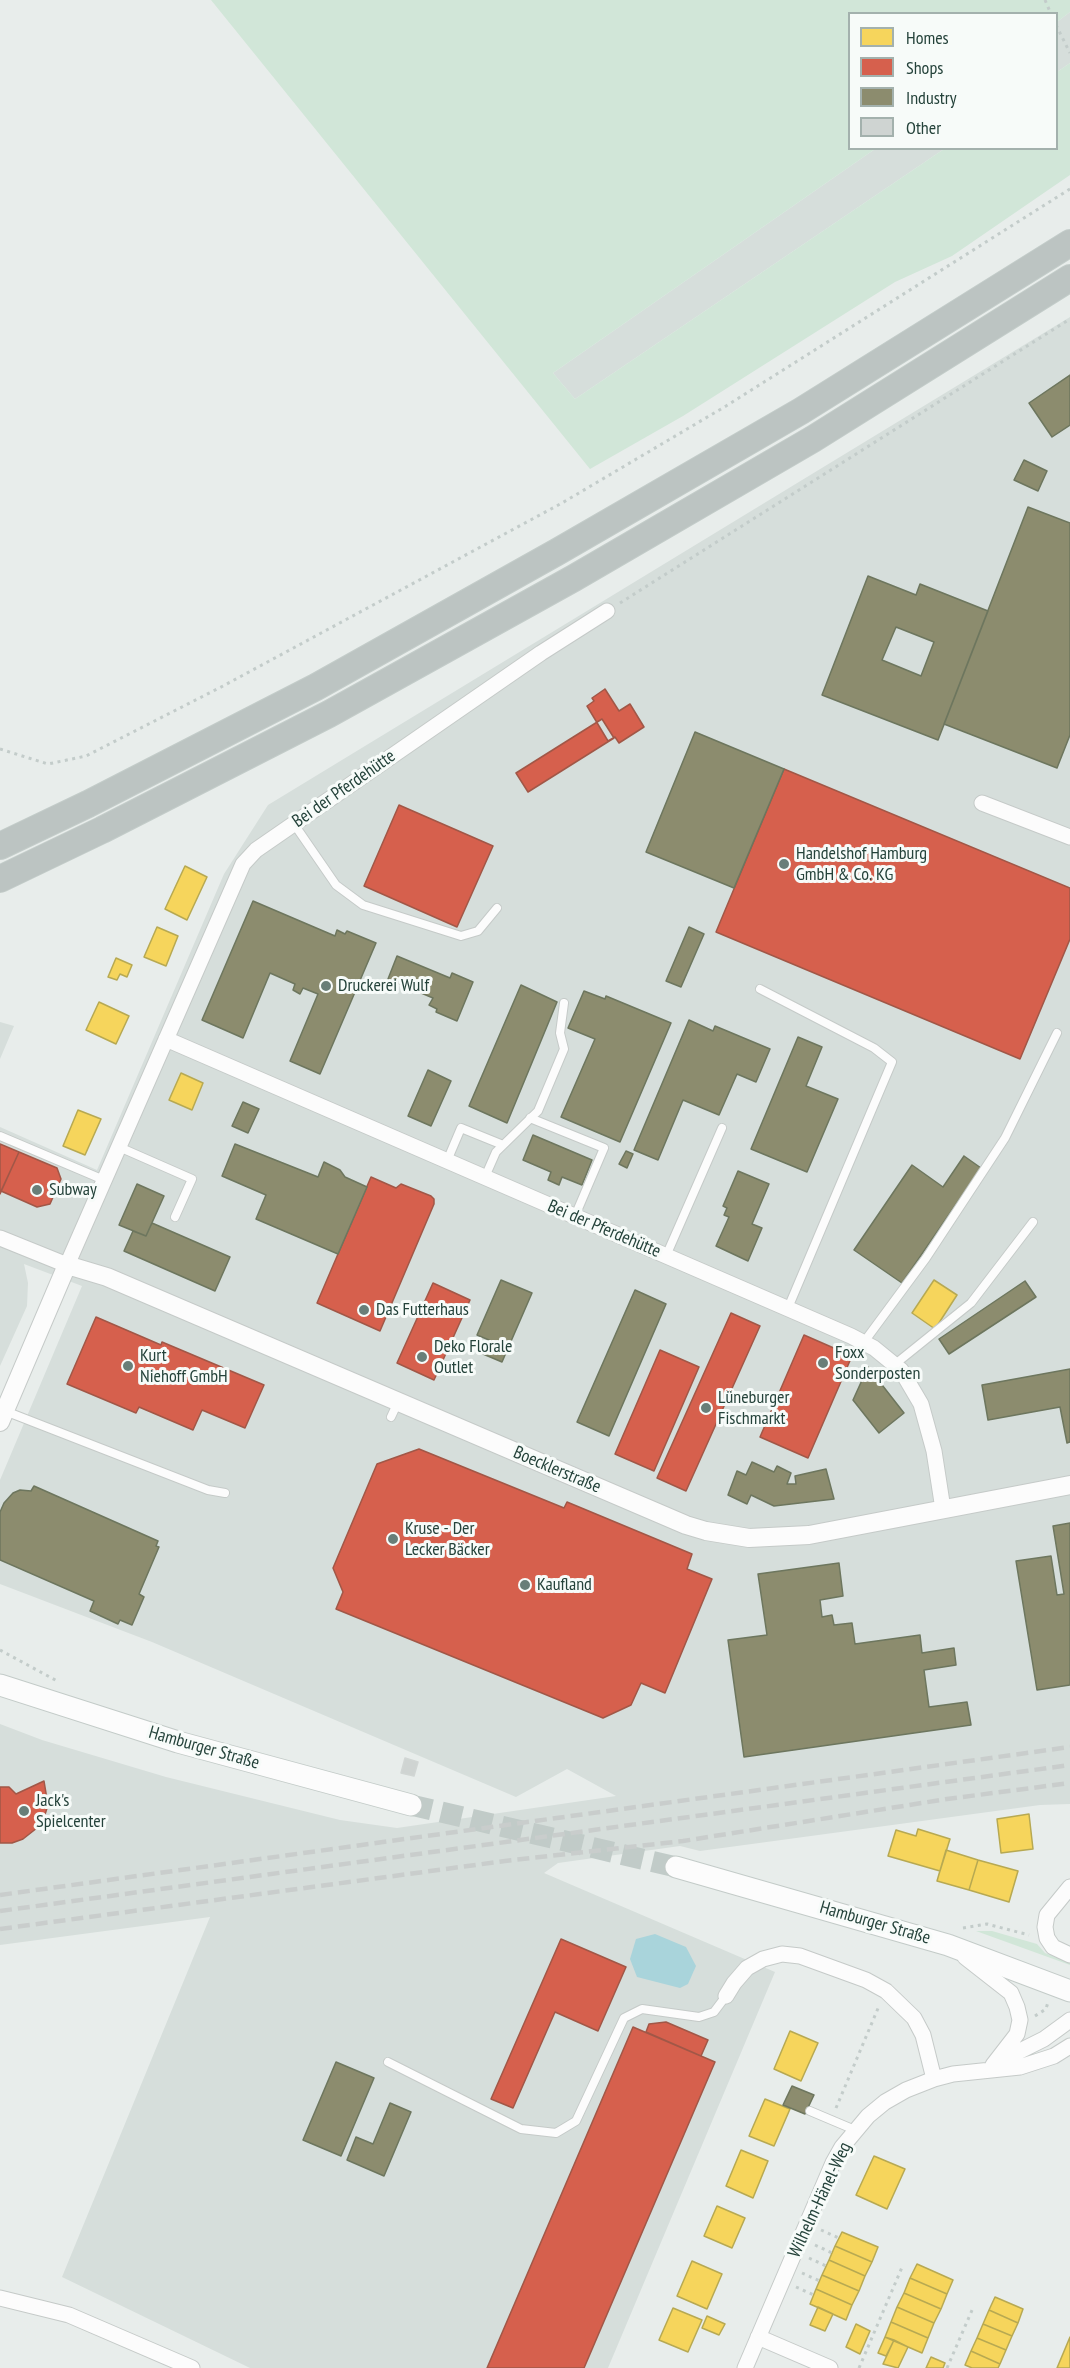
<!DOCTYPE html>
<html>
<head>
<meta charset="utf-8">
<style>
  body { margin:0 }
  #map { position:relative; width:1070px; height:2368px; overflow:hidden; background:#e8edeb; font-family:"PT Sans Narrow",sans-serif }
  canvas { display:block }
  .legend { position:absolute; left:848px; top:12px; width:210px; height:138px; box-sizing:border-box; background:#f7fbf9; border:2px solid #a3b1ad; margin:0; padding:8px 10px; list-style:none; font-size:18px; color:#24423a }
  .legend li { display:flex; align-items:center; gap:12px; height:30px }
  .legend b { width:30px; border:2px solid #a3b1ad }
</style>
</head>
<body>
<div id="map">
<canvas width="1070" height="2368"></canvas>
<ul class="legend">
<li><b style="height:16px;background:#f6d55c"></b>Homes</li>
<li><b style="height:16px;background:#d6604d"></b>Shops</li>
<li><b style="height:16px;background:#8c8c6e"></b>Industry</li>
<li><b style="height:16px;background:#cfd4d2"></b>Other</li>
</ul>
</div>
<script>
const g = document.querySelector('canvas').getContext('2d');
g.lineJoin = 'round';
function paint(path, color) {
  g.fillStyle = color;
  g.fill(path, 'evenodd');
}
function poly(rows) {
  const path = new Path2D();
  for (const r of rows) {
    path.moveTo(r[0], r[1]);
    for (let i = 2; i < r.length; i += 2) path.lineTo(r[i], r[i + 1]);
  }
  return path;
}
function trace(path, color, width, dash) {
  g.strokeStyle = color;
  g.lineWidth = width;
  g.lineCap = dash ? 'butt' : 'round';
  g.setLineDash(dash || []);
  g.stroke(path);
}
function label(font, color, halo, rows, align = 'center') {
  g.font = font + ' "PT Sans Narrow",sans-serif';
  g.lineWidth = 6;
  g.setLineDash([]);
  g.textBaseline = 'middle';
  g.strokeStyle = halo;
  g.fillStyle = color;
  for (const [text, x, y, turn = 0] of rows) {
    g.save();
    g.translate(x, y);
    g.rotate((+turn || 0) * Math.PI / 180);
    g.textAlign = isNaN(turn) ? turn : align;
    if (halo) g.strokeText(text, 0, 0);
    g.fillText(text, 0, 0);
    g.restore();
  }
}
const built = poly([
  [1070,12,1070,63,1057,72,1057,22],
  [875,149,944,149,575,399,553,373],
  [1070,317,1070,1804,1040,1805,700,1851,680,1846,558,1863,544,1873,775,1972,608,2368,250,2368,62,2277,210,1917,0,1945,0,1724,42,1740,166,1777,340,1820,397,1828,616,1796,567,1769,516,1797,152,1642,0,1584,0,1480,82,1286,24,1264,28,1283,27,1306,0,1366,0,1127,97,1170,224,874,268,805],
  [0,1022,14,1026,0,1059]
]);
const green = poly([
  [211,0,1070,0,1070,12,1057,22,1056,14,850,14,850,148,875,149,553,373,575,399,944,149,1056,148,1057,72,1070,63,1070,175,952,256,895,282,683,416,590,469],
  [976,1931,992,1931,1037,1944,1045,1953,1070,1962,1070,1965]
]);
const water = poly([
  [655,1934,686,1947,696,1966,688,1984,680,1988,637,1977,630,1959,636,1939]
]);
const homes = poly([
  [185,866,207,877,187,920,165,909,185,866],
  [157,927,178,936,166,966,144,957,157,927],
  [116,958,132,965,127,977,120,974,117,980,108,977,116,958],
  [99,1002,129,1016,116,1044,86,1030,99,1002],
  [181,1073,203,1083,192,1110,169,1100,181,1073],
  [78,1110,101,1119,85,1155,63,1146,78,1110],
  [934,1280,957,1295,935,1329,912,1313,934,1280],
  [1029,1814,1033,1849,1001,1853,997,1819,1029,1814],
  [918,1829,950,1839,940,1871,888,1856,896,1830,916,1836,918,1829],
  [946,1850,978,1860,969,1890,937,1881,946,1850],
  [978,1860,1018,1871,1009,1902,969,1890,978,1860],
  [790,2031,818,2043,801,2081,774,2069,790,2031],
  [765,2099,790,2109,774,2146,749,2136,765,2099],
  [741,2150,768,2161,753,2198,726,2186,741,2150],
  [874,2156,905,2169,887,2209,856,2195,874,2156],
  [717,2206,745,2218,732,2248,704,2236,717,2206],
  [842,2232,878,2247,872,2262,835,2246,842,2232],
  [835,2246,872,2262,865,2276,829,2260,835,2246],
  [829,2260,865,2276,859,2291,822,2275,829,2260],
  [692,2261,722,2274,707,2309,677,2296,692,2261],
  [917,2264,953,2280,947,2294,910,2278,917,2264],
  [822,2275,859,2291,852,2305,816,2289,822,2275],
  [910,2278,947,2294,941,2309,904,2293,910,2278],
  [816,2289,852,2305,846,2320,810,2304,816,2289],
  [904,2293,941,2309,934,2323,897,2307,904,2293],
  [995,2297,1023,2309,1018,2323,989,2310,995,2297],
  [818,2307,833,2314,825,2331,810,2325,818,2307],
  [897,2307,934,2323,928,2338,891,2322,897,2307],
  [673,2308,702,2320,688,2352,659,2340,673,2308],
  [989,2310,1018,2323,1012,2336,983,2324,989,2310],
  [707,2316,725,2324,719,2335,702,2328,707,2316],
  [891,2322,928,2338,922,2353,885,2337,891,2322],
  [856,2324,870,2331,860,2354,846,2347,856,2324],
  [983,2324,1012,2336,1006,2350,977,2338,983,2324],
  [885,2337,894,2340,886,2356,878,2353,885,2337],
  [1070,2337,1070,2368,1057,2368,1070,2337],
  [977,2338,1006,2350,1000,2364,971,2351,977,2338],
  [894,2340,908,2347,898,2368,883,2364,894,2340],
  [971,2351,1000,2364,998,2368,972,2368,965,2365,971,2351],
  [931,2357,945,2363,943,2368,926,2368,931,2357]
]);
const shops = poly([
  [605,689,619,711,630,704,644,727,619,743,615,737,608,741,587,706,594,701,592,698,605,689],
  [602,719,614,738,528,792,516,773,602,719],
  [784,769,1070,888,1070,939,1020,1059,716,932,784,769],
  [399,805,493,846,457,927,364,886,399,805],
  [0,1144,19,1152,0,1194,0,1144],
  [19,1152,57,1168,61,1179,50,1204,37,1207,1,1191,19,1152],
  [371,1177,396,1188,401,1184,431,1196,434,1199,434,1204,380,1331,317,1303,371,1177],
  [433,1283,470,1300,434,1380,397,1363,433,1283],
  [731,1313,760,1326,686,1491,657,1478,731,1313],
  [96,1317,161,1345,162,1342,264,1385,245,1428,202,1410,193,1430,139,1407,136,1413,67,1384,96,1317],
  [804,1335,852,1356,808,1458,760,1437,804,1335],
  [660,1350,699,1367,654,1471,615,1454,660,1350],
  [419,1449,564,1508,567,1502,692,1554,687,1569,712,1579,665,1693,641,1683,631,1705,603,1718,336,1609,343,1592,333,1568,377,1464,419,1449],
  [44,1781,48,1805,42,1824,23,1839,12,1843,0,1843,0,1787,9,1787,16,1794,44,1781],
  [561,1939,626,1967,598,2031,555,2012,513,2108,491,2099,561,1939],
  [666,2022,708,2040,701,2056,646,2032,649,2024,666,2022],
  [633,2027,715,2062,584,2368,487,2368,633,2027]
]);
const industry = poly([
  [1070,375,1070,425,1052,437,1029,403,1070,375],
  [1024,460,1047,471,1038,491,1014,480,1024,460],
  [1028,507,1070,523,1070,735,1057,768,944,724,1028,507],
  [868,576,916,595,920,584,988,611,938,740,822,695,868,576],
  [896,627,934,642,921,676,882,660,896,627],
  [695,732,784,769,734,888,646,852,695,732],
  [253,901,335,936,337,930,345,934,347,931,376,943,320,1074,290,1061,318,994,303,988,300,994,293,990,295,984,270,973,243,1038,202,1020,253,901],
  [689,927,704,934,681,987,666,981,689,927],
  [397,956,450,978,452,973,473,982,457,1021,436,1012,437,1009,429,1005,433,998,388,979,397,956],
  [521,985,557,1002,507,1123,469,1106,521,985],
  [584,991,605,999,606,996,671,1023,620,1142,561,1117,595,1039,568,1028,584,991],
  [689,1020,713,1031,715,1026,770,1049,756,1082,737,1074,719,1115,683,1100,658,1160,634,1150,689,1020],
  [798,1037,822,1047,806,1086,838,1099,807,1172,751,1149,798,1037],
  [428,1070,451,1081,431,1126,408,1116,428,1070],
  [243,1102,259,1109,248,1133,232,1126,243,1102],
  [533,1135,592,1160,582,1185,562,1177,559,1185,548,1180,551,1172,523,1160,533,1135],
  [235,1144,318,1177,324,1162,340,1170,345,1177,367,1187,338,1254,256,1219,266,1195,222,1176,235,1144],
  [626,1151,633,1154,627,1168,619,1164,626,1151],
  [964,1156,981,1168,902,1283,854,1250,912,1165,943,1187,964,1156],
  [738,1171,769,1184,752,1224,762,1228,748,1261,716,1246,729,1217,724,1215,727,1208,723,1206,738,1171],
  [137,1184,164,1196,146,1236,119,1225,137,1184],
  [152,1223,230,1257,215,1291,124,1251,133,1231,146,1236,152,1223],
  [501,1280,532,1293,502,1362,483,1354,489,1340,477,1335,501,1280],
  [1025,1281,1036,1297,949,1354,939,1339,1025,1281],
  [635,1290,666,1304,609,1436,577,1422,635,1290],
  [868,1367,904,1413,879,1433,853,1400,868,1367],
  [1070,1369,1070,1442,1067,1443,1060,1407,988,1420,982,1385,1070,1369],
  [752,1462,774,1472,777,1466,791,1473,787,1484,796,1484,795,1476,826,1469,834,1499,774,1506,751,1495,747,1504,728,1495,737,1471,746,1475,752,1462],
  [34,1486,158,1541,156,1546,159,1547,139,1594,144,1597,132,1625,120,1620,118,1624,90,1611,94,1601,0,1560,0,1512,4,1503,13,1493,20,1490,31,1491,34,1486],
  [1070,1523,1070,1685,1037,1690,1016,1561,1051,1556,1057,1595,1064,1594,1053,1526,1070,1523],
  [839,1563,843,1596,820,1600,822,1617,832,1615,834,1625,852,1623,855,1644,920,1635,922,1653,954,1648,956,1665,924,1670,929,1707,967,1702,971,1725,744,1757,728,1640,767,1635,758,1574,839,1563],
  [336,2062,374,2078,341,2156,303,2140,336,2062],
  [792,2086,814,2095,805,2114,783,2105,792,2086],
  [390,2103,411,2112,384,2176,347,2160,356,2137,373,2144,390,2103]
]);
const building = poly([
  [405,1758,418,1762,414,1776,401,1773,405,1758]
]);
const secondaryTunnel = poly([
  [411,1805,676,1867]
]);
const path = poly([
  [1045,0,1051,14],
  [1056,25,1070,53],
  [620,603,1070,319],
  [0,749,48,764,86,756,223,686,562,503,726,406,1070,189],
  [0,1650,59,1682],
  [963,1928,987,1924,1029,1935],
  [1035,2016,1046,2009,1048,2002],
  [836,2108,879,2006],
  [821,2230,839,2238],
  [815,2245,832,2253],
  [809,2258,826,2266],
  [802,2273,820,2281],
  [796,2287,814,2295],
  [859,2368,903,2265],
  [947,2368,973,2308]
]);
const service = poly([
  [294,824,336,885,363,905,461,936,478,931,497,908],
  [760,989,874,1048,892,1062,788,1308],
  [530,1118,604,1148,575,1216],
  [0,1136,104,1180],
  [119,1147,192,1179,175,1217],
  [447,1161,461,1128,503,1145],
  [485,1177,496,1152,538,1111,564,1049,560,1033,564,1003],
  [666,1256,722,1128],
  [864,1342,926,1258,1005,1138,1057,1033],
  [894,1365,971,1303,1033,1222],
  [5,1411,208,1490,225,1493],
  [391,1417,398,1402],
  [388,2062,521,2129,556,2133,576,2121,624,2018,642,2009,699,2017,714,2012,726,1996],
  [810,2111,855,2130]
]);
const minor = poly([
  [982,803,1070,837],
  [166,1039,851,1336,874,1348,901,1370,921,1404,934,1451,943,1509],
  [0,1238,67,1265,243,864,256,850,541,653,607,611],
  [1070,1887,1047,1915,1045,1927,1047,1938,1053,1947,1070,1955],
  [965,1957,1011,1993,1017,2007,1020,2020,1017,2034,993,2065],
  [726,1996,734,1983,747,1968,763,1959,782,1954,800,1956,866,1980,886,1991,914,2018,923,2035,934,2079],
  [998,2062,1044,2039,1070,2020],
  [0,2298,69,2315,192,2368],
  [758,2337,830,2368],
  [745,2368,833,2163,842,2147,868,2116,885,2102,906,2090,934,2079,953,2074,1020,2067,1054,2056,1070,2046]
]);
const tertiary = poly([
  [0,1422,67,1265,107,1277,686,1525,706,1531,749,1538,809,1535,1070,1485]
]);
const secondary = poly([
  [0,1685,178,1742,411,1805],
  [676,1867,948,1945,1070,1991]
]);
const motorway = poly([
  [0,846,88,804,316,687,557,552,801,411,1070,243],
  [0,879,102,830,329,714,574,578,813,439,1070,278]
]);
const rail = poly([
  [0,1895,1070,1747],
  [0,1911,1070,1765],
  [0,1929,505,1861,683,1841,947,1799,1070,1783]
]);
const markers = [
  [784,864,6,"#697e78"],
  [326,986,6,"#697e78"],
  [37,1190,6,"#697e78"],
  [364,1310,6,"#697e78"],
  [422,1357,6,"#697e78"],
  [823,1363,6,"#697e78"],
  [128,1366,6,"#697e78"],
  [706,1408,6,"#697e78"],
  [393,1539,6,"#697e78"],
  [525,1585,6,"#697e78"],
  [24,1811,6,"#697e78"]
];
const streetNames = [
  ["Bei der Pferdehütte",344,789,-35],
  ["Bei der Pferdehütte",604,1229,23],
  ["Boecklerstraße",557,1470,23],
  ["Hamburger Straße",204,1748,16],
  ["Hamburger Straße",875,1923,16],
  ["Wilhelm-Hänel-Weg",820,2200,-65]
];
const poiNames = [
  ["Handelshof Hamburg",796,854],
  ["GmbH & Co. KG",796,875],
  ["Druckerei Wulf",338,986],
  ["Subway",49,1190],
  ["Das Futterhaus",376,1310],
  ["Deko Florale",434,1347],
  ["Outlet",434,1368],
  ["Foxx",835,1353],
  ["Sonderposten",835,1374],
  ["Kurt",140,1356],
  ["Niehoff GmbH",140,1377],
  ["Lüneburger",718,1398],
  ["Fischmarkt",718,1419],
  ["Kruse - Der",405,1529],
  ["Lecker Bäcker",405,1550],
  ["Kaufland",537,1585],
  ["Jack's",36,1801],
  ["Spielcenter",36,1822]
];
paint(built, '#d6dedb');
paint(green, '#d1e6d8');
paint(water, '#a9d4db');
paint(homes, '#f6d55c');
trace(homes, '#b7a952', 1.5);
paint(shops, '#d6604d');
trace(shops, '#a15747', 1.5);
paint(industry, '#8c8c6e');
trace(industry, '#6d765e', 1.5);
paint(building, '#cfd4d2');
trace(building, '#d1d6d4', 1.5);
trace(secondaryTunnel, '#c1cbc8', 21, [21, 10]);
trace(service, '#c5cac8', 10);
trace(minor, '#c5cac8', 17);
trace(tertiary, '#c5cac8', 20);
trace(secondary, '#c3cbc8', 23);
trace(motorway, '#c3ccc9', 28);
trace(path, '#c3ccca', 3, [3, 4.5]);
trace(service, '#fcfcfc', 8);
trace(minor, '#fcfcfc', 15);
trace(tertiary, '#fcfcfc', 18);
trace(secondary, '#fcfcfc', 21);
trace(motorway, '#bcc4c2', 26);
trace(rail, '#c9cdcc', 4.5, [12, 6]);
for (const [x, y, r, color] of markers) {
  const dot = new Path2D();
  dot.arc(x, y, r, 0, 2 * Math.PI);
  g.fillStyle = color;
  g.fill(dot);
  trace(dot, '#f7fbf9', 2);
}
label('18px', '#24423a', '#f7fbf9', streetNames);
label('18px', '#24423a', '#f7fbf9', poiNames, 'left');
</script>
</body>
</html>
